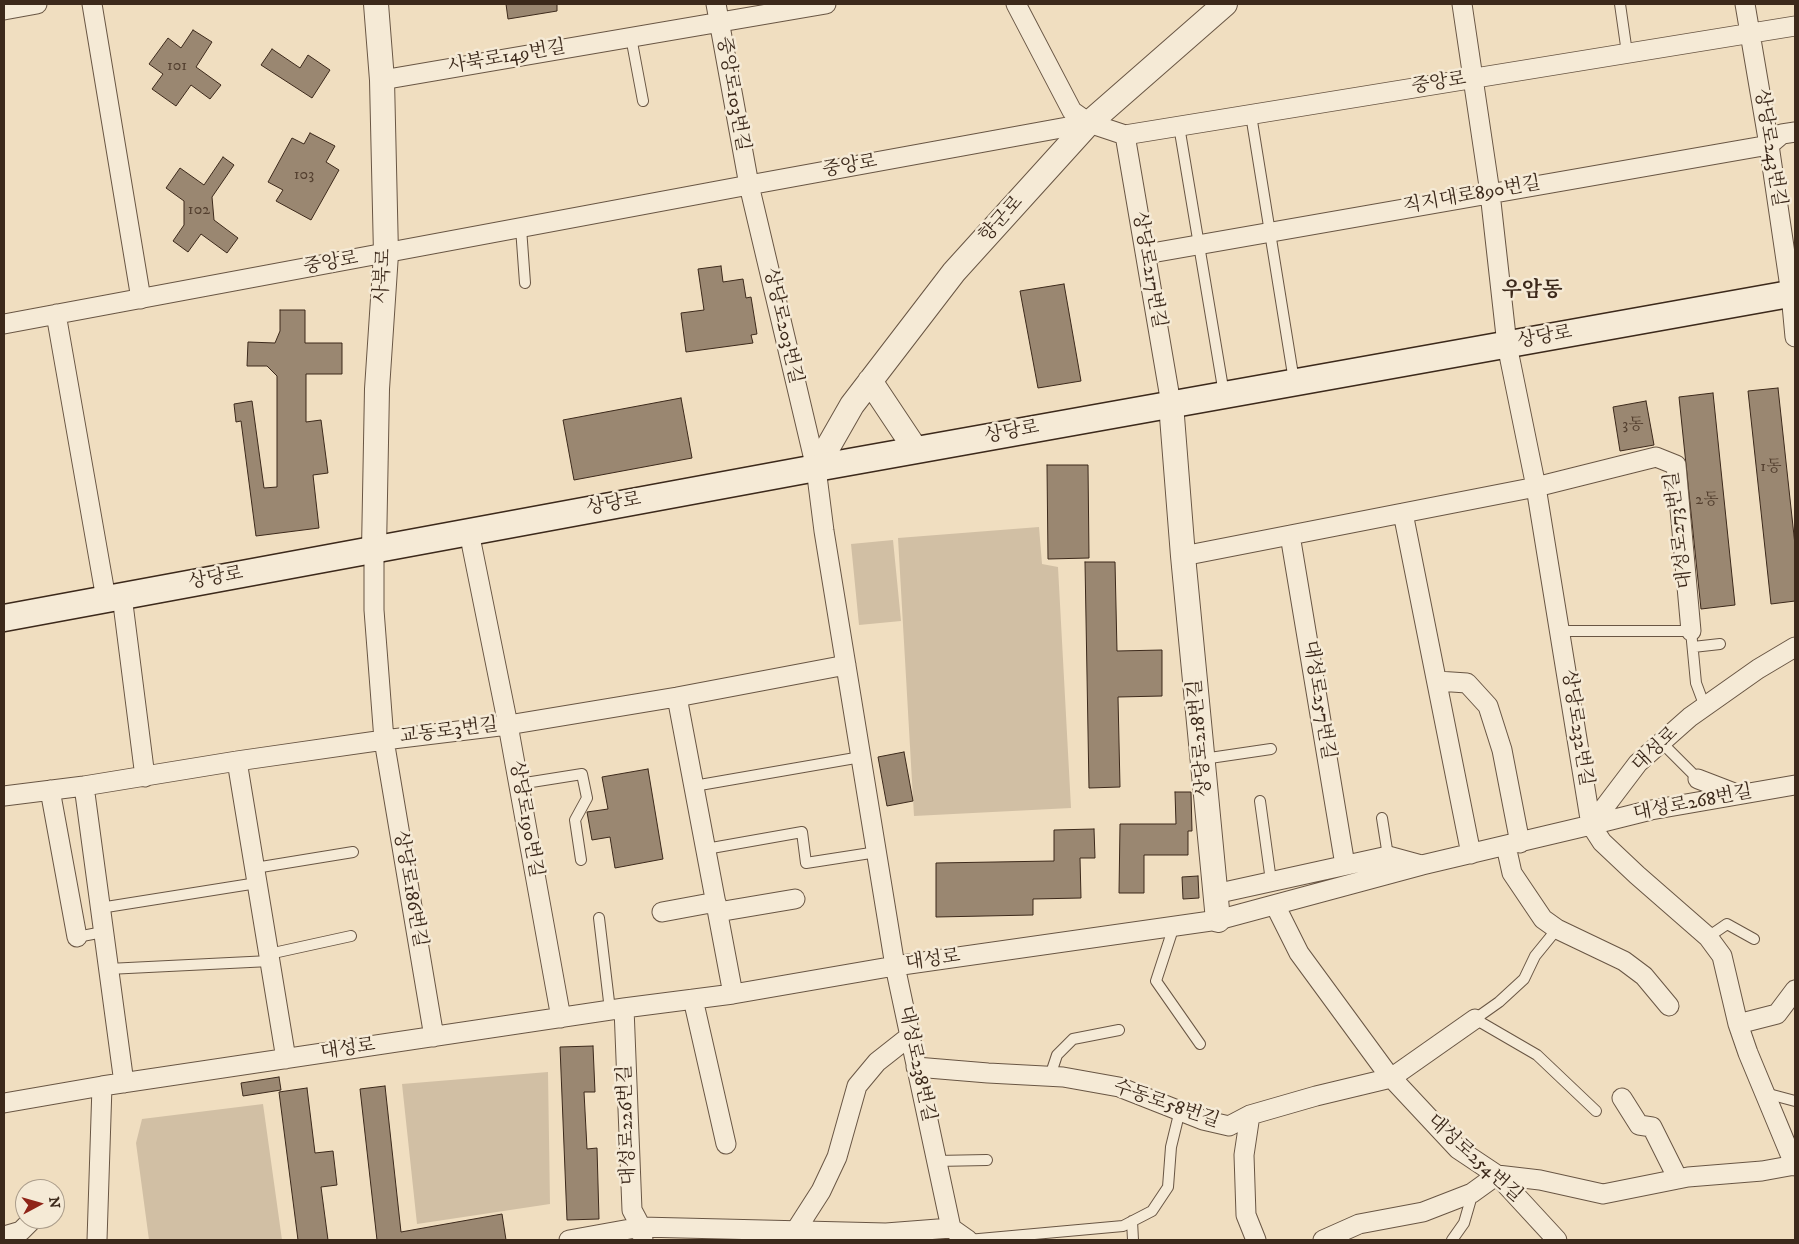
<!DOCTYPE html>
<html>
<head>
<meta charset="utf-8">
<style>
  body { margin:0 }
  #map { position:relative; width:1799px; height:1244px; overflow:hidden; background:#f0dec0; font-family:"IM FELL DW Pica",serif }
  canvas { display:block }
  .frame { position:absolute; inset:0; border:5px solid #3c291b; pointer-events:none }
  .north { position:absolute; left:15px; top:1179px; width:50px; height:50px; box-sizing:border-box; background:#f5ead6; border:1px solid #ab9d8b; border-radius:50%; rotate:84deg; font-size:14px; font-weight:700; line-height:20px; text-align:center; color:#3c291b }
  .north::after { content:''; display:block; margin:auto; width:18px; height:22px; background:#8f2418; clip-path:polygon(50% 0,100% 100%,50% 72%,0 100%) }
</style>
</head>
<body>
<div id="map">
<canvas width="1799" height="1244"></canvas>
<div class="frame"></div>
<div class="north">N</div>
</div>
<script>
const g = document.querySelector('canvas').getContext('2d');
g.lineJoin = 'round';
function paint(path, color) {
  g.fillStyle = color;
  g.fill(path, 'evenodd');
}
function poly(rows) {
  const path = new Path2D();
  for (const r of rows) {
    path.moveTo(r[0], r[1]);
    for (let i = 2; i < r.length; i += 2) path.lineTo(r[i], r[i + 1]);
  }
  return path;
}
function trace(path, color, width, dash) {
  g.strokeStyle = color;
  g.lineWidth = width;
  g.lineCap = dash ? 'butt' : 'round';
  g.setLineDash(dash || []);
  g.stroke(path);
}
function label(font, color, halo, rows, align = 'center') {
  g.font = font + ' "IM FELL DW Pica","Noto Serif KR",serif';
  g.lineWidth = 5;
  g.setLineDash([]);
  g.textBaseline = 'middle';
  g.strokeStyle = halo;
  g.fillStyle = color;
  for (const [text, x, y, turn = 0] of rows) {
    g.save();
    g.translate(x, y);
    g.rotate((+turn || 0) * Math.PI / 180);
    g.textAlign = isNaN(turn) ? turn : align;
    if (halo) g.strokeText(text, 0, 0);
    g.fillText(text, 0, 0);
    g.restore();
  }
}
const green = poly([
  [1039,527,1042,564,1058,567,1071,808,914,816,898,538],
  [893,540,901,621,859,625,851,544],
  [548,1072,550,1204,417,1224,402,1084],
  [263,1104,282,1240,149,1240,136,1143,142,1119]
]);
const building = poly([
  [506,4,557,4,557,11,508,19,506,4],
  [193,30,212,42,196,67,221,85,210,99,191,85,176,106,152,89,163,74,149,64,168,38,181,48,193,30],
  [272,49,300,68,308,55,330,70,312,98,261,65,272,49],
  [310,133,335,146,326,162,339,170,311,220,276,201,283,190,268,182,292,138,304,144,310,133],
  [223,157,234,165,212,197,214,220,238,238,227,253,201,234,188,252,173,241,184,225,184,201,166,188,180,168,204,185,223,157],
  [721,266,723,282,743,279,746,298,751,297,757,334,751,335,753,343,686,352,681,313,704,310,698,269,721,266],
  [1064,284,1081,381,1038,388,1020,291,1064,284],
  [280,310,305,310,305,343,342,343,342,374,306,374,306,422,321,420,328,473,313,475,319,528,256,536,241,421,236,422,234,404,252,401,264,488,277,487,277,376,267,366,247,366,248,342,275,343,280,331,280,310],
  [1778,388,1795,545,1795,601,1771,604,1748,391,1778,388],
  [1713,393,1735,605,1701,609,1679,397,1713,393],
  [681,398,692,458,574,480,563,420,681,398],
  [1646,401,1654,445,1620,451,1613,407,1646,401],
  [1047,465,1088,465,1089,558,1048,559,1047,465],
  [1085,562,1115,562,1117,651,1162,650,1162,696,1118,697,1120,787,1089,788,1085,562],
  [904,752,913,801,887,806,878,757,904,752],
  [648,769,663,859,615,868,610,837,592,840,587,812,608,809,602,777,648,769],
  [1175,792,1191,792,1192,831,1188,831,1188,855,1144,855,1144,893,1119,893,1120,824,1176,824,1175,792],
  [1094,829,1095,858,1080,858,1081,898,1033,899,1033,915,936,917,936,863,1054,861,1054,830,1094,829],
  [1198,876,1199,898,1183,899,1182,877,1198,876],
  [593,1046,595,1092,584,1092,587,1149,597,1148,599,1219,567,1220,560,1047,593,1046],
  [279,1077,281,1090,243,1096,241,1083,279,1077],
  [385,1086,401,1232,502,1214,506,1240,377,1240,360,1089,385,1086],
  [307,1088,315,1153,333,1151,337,1185,321,1187,328,1240,298,1240,279,1092,307,1088]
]);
const service = poly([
  [1620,4,1627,53],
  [631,37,643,101],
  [1251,115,1294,381],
  [1179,126,1224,394],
  [521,228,525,283],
  [1560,631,1691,631,1696,683,1705,707],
  [1693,647,1720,644],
  [1661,742,1698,779],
  [1203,759,1271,749],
  [519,784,582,774,587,798,575,820,581,860],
  [694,786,861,757],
  [1260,801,1271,881],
  [1382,818,1388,856],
  [706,849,802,832,806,863,877,852],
  [255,868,353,852],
  [100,908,257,883],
  [599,918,610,1010],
  [1174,926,1156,981,1200,1044],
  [1557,929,1535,956,1524,979,1499,1002,1475,1019,1537,1055,1596,1111],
  [77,937,103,932],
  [1708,937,1727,924,1754,939],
  [269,954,351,936],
  [108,969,270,961],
  [1050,1076,1057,1055,1073,1039,1119,1030],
  [1765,1093,1795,1101],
  [936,1161,987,1160],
  [1132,1221,1133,1240],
  [968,1240,1123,1226,1152,1211,1168,1187,1171,1147,1180,1110],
  [1452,1240,1464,1223,1473,1192]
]);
const minor = poly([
  [92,4,141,299],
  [716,4,749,185,816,468,824,531,895,966,951,1228],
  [1016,4,1072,111,1089,123],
  [1462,4,1490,193,1507,345,1536,487,1591,825,1602,842,1637,875,1708,937,1722,956,1738,1024,1748,1053,1795,1166],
  [1745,4,1769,145,1791,294,1795,337],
  [4,10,37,4],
  [382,80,826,4],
  [1125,135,1171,404],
  [1146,254,1769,145,1782,134,1795,132],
  [56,314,106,599],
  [4,324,749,185,1089,123,1125,135,1795,26],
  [1403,513,1471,854],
  [469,532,508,725,561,1018],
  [1290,535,1345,865],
  [374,549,374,610,384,740,434,1037],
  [1183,556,1536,487,1656,457,1676,465,1691,631],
  [122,596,145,777],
  [1437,681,1467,683,1488,706,1502,750,1520,843],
  [677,697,733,994],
  [237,761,286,1059],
  [1698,779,1737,794],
  [84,786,124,1083],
  [50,790,77,937],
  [4,796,84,786,237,761,384,740,508,725,677,697,846,665],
  [1591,825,1651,810,1795,785],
  [1506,846,1512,873,1543,919,1557,929,1624,961,1644,976,1669,1006],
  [1215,894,1388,856,1421,865],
  [1275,905,1299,953,1387,1073,1458,1149,1497,1175,1557,1240],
  [662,912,716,902],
  [718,912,795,899],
  [693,999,726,1144],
  [624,1008,632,1210,641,1227,643,1240],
  [1738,1024,1777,1014,1795,990],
  [916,1067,988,1073,1063,1077,1119,1087,1203,1120,1229,1126,1250,1115,1316,1096,1391,1078,1475,1019],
  [1622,1098,1639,1125,1652,1127,1678,1179],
  [4,1103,102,1086,624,1008,733,994,895,966,1218,920,1422,865,1591,825,1638,763,1690,717,1758,669,1795,647],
  [1250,1115,1244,1155,1246,1215,1256,1240],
  [796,1230,821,1191,837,1157,857,1086,877,1062,910,1036],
  [4,1236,21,1231,33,1219],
  [97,1240,102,1086],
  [569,1240,641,1227,886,1233,951,1228,968,1240],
  [1323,1240,1359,1224,1423,1212,1472,1193,1497,1175,1540,1180,1603,1194,1688,1177,1762,1171,1795,1165]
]);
const tertiary = poly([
  [870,381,916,450],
  [1171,404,1183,556,1218,920],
  [816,468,852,405,954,272,1089,123,1225,4],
  [374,549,377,389,386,254,382,80,376,4]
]);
const secondary = poly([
  [4,618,816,468,1795,293]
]);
const numberNames = [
  ["101",177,67],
  ["103",304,176],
  ["102",199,211],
  ["3동",1633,426],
  ["1동",1771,468],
  ["2동",1707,501]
];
const streetNames = [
  ["사북로149번길",507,58,-10],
  ["중앙로",1439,84,-9],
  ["중앙로103번길",732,94,80],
  ["상당로243번길",1769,148,81],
  ["중앙로",850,167,-10],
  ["직지대로890번길",1472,196,-10],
  ["향군로",1002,220,-48],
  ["중앙로",331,264,-10],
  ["상당로217번길",1148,270,80],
  ["사북로",384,276,-87],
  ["상당로203번길",782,326,77],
  ["상당로",1545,338,-10],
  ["상당로",1012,433,-10],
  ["상당로",614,505,-10],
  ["대성로273번길",1680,530,-97],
  ["상당로",216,579,-10],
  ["대성로257번길",1318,700,81],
  ["상당로232번길",1576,728,81],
  ["교동로3번길",449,732,-7],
  ["상당로218번길",1201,738,-95],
  ["대성로",1656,750,-44],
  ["대성로268번길",1693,804,-11],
  ["상당로190번길",525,819,80],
  ["상당로186번길",409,889,80],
  ["대성로",933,961,-8],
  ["대성로",348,1050,-8],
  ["대성로238번길",916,1064,78],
  ["수동로58번길",1166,1105,19],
  ["대성로226번길",628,1125,-92],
  ["대성로254번길",1474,1159,42]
];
const quarterNames = [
  ["우암동",1532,292]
];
paint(green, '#d1bfa4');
paint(building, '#9a8771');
trace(building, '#3c291b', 1);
trace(service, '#695644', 12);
trace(minor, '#695644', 21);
trace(tertiary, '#695644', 26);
trace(secondary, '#3c291b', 29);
trace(service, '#f5ead6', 10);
trace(minor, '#f5ead6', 19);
trace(tertiary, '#f5ead6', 24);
trace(secondary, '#f5ead6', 26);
label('16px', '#544030', null, numberNames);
label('19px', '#3c291b', '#f5ead6', streetNames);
label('bold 21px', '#3c291b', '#f5ead6', quarterNames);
</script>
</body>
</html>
